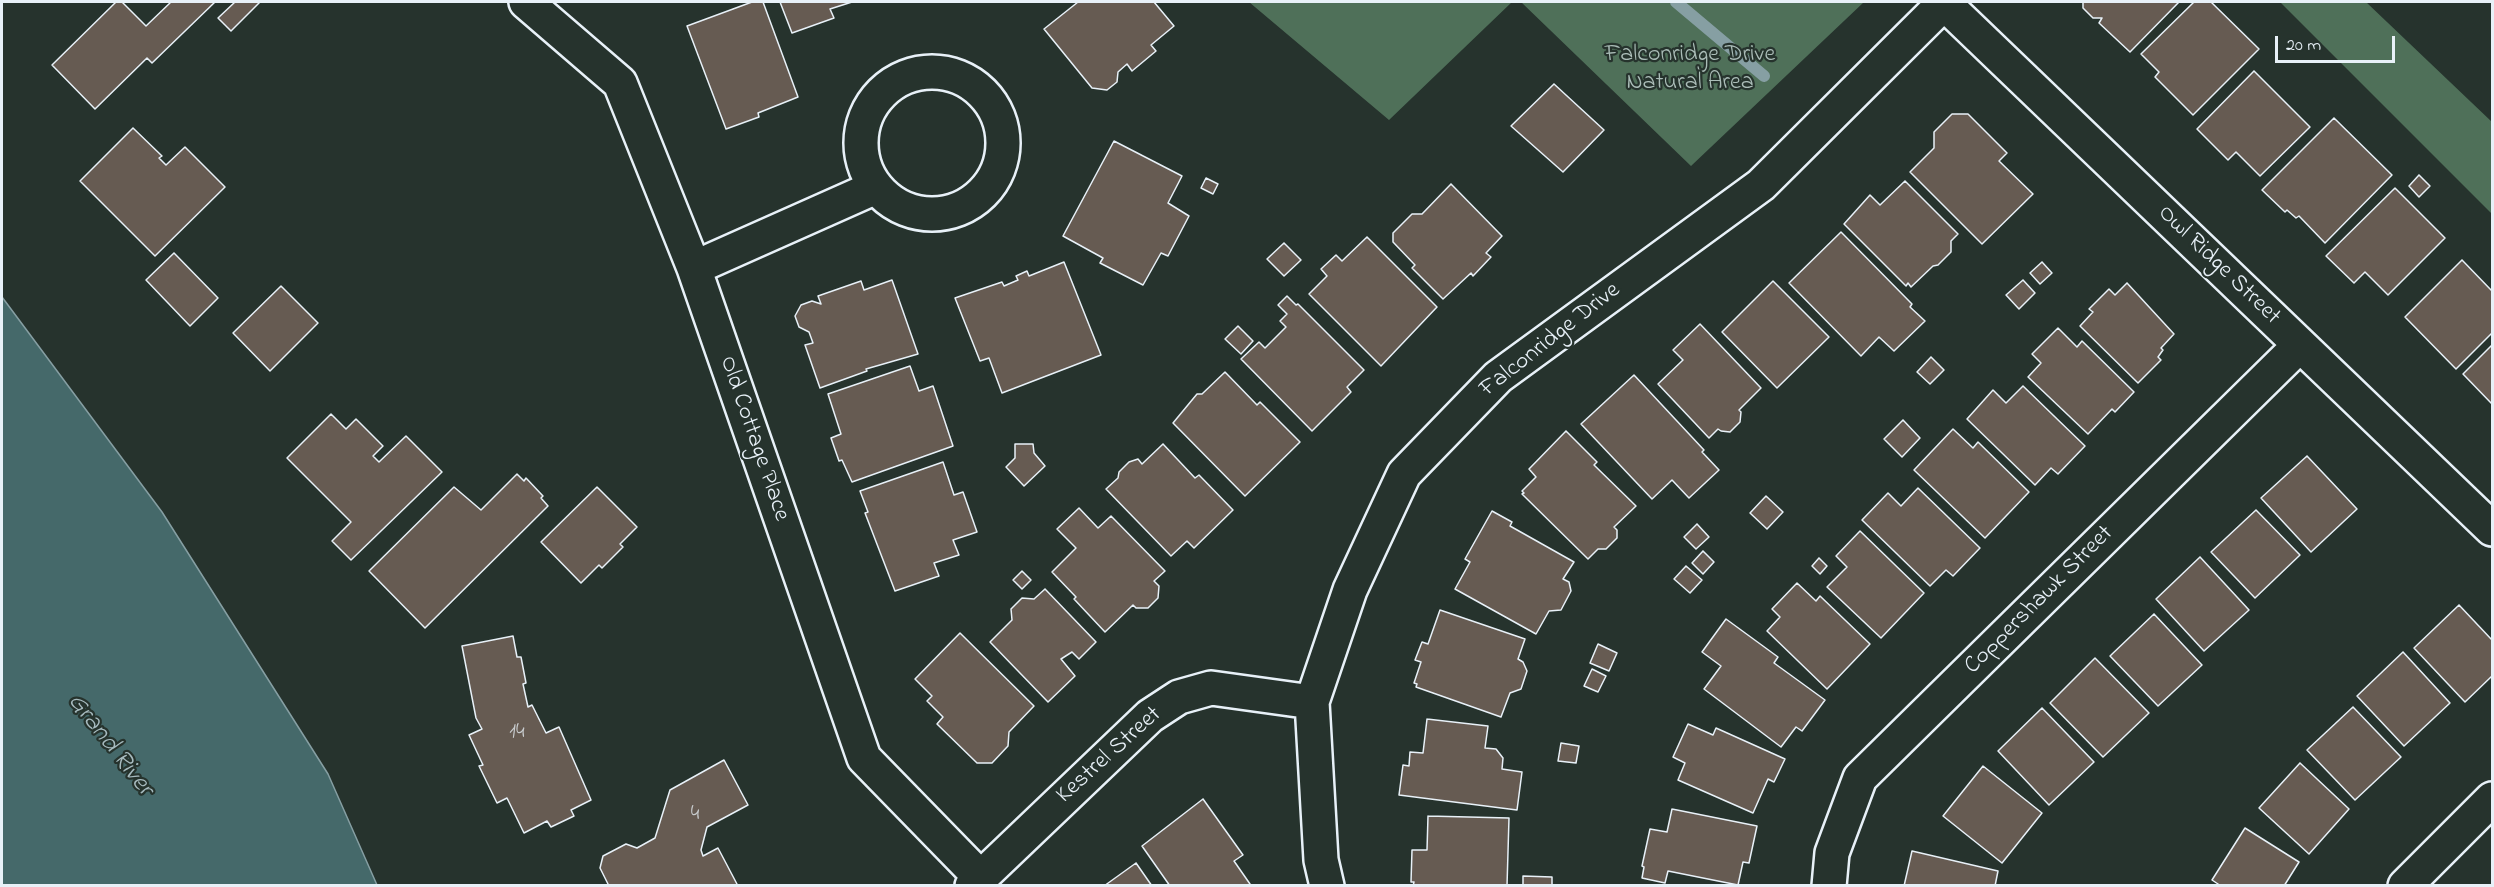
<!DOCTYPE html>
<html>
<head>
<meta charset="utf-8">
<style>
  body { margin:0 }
  #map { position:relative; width:2494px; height:887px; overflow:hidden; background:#26332d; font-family:"Indie Flower",sans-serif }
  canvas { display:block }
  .frame { position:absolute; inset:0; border:3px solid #e8f1f8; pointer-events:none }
  .scale { position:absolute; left:2275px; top:36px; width:120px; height:27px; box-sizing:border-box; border:3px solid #e8f1f8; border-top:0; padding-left:8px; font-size:18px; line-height:21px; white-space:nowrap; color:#e8f1f8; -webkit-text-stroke:4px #26332d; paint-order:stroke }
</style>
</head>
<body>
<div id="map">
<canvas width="2494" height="887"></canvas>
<div class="frame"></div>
<div class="scale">20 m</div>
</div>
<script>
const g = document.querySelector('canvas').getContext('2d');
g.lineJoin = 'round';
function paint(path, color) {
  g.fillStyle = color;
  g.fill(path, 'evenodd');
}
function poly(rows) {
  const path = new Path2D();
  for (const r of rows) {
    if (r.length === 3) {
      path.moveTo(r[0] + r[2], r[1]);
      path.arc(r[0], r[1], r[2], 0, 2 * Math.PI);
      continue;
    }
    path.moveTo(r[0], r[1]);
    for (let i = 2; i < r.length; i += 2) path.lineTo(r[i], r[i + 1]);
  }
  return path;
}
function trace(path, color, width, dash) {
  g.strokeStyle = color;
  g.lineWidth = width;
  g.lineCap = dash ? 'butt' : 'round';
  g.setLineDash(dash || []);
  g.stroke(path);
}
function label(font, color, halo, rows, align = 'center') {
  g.font = font + ' "Indie Flower",sans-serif';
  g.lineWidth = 4.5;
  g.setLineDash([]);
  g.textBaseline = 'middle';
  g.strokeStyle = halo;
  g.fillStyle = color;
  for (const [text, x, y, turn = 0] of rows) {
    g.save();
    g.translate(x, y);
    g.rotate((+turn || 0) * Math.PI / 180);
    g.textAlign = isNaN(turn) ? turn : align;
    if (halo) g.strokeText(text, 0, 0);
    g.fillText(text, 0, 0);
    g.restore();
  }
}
const green = poly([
  [1249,2,1512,2,1389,120],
  [1521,2,1864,2,1691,166],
  [2280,2,2366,2,2492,122,2492,214]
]);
const water = poly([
  [2,297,162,512,328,774,377,885,2,885,2,297]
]);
const stream = poly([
  [1676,2,1764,76]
]);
const building = poly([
  [116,2,122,2,146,26,171,2,215,2,152,63,147,58,95,109,52,65,116,2],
  [235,2,260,2,231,31,218,18,235,2],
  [752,2,763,2,798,97,758,113,759,117,726,129,687,26,752,2],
  [780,2,852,2,830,9,834,18,792,33,780,2],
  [1078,2,1154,2,1174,26,1151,45,1156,51,1132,71,1127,64,1118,72,1117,82,1107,90,1092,88,1044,29,1078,2],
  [2083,2,2179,2,2130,52,2099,23,2102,18,2093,18,2083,8,2083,2],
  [2194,2,2211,2,2259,49,2193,115,2155,77,2159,72,2141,54,2194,2],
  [2254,71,2310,127,2260,176,2236,152,2228,160,2197,129,2254,71],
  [1554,84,1604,130,1563,172,1511,126,1554,84],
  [1952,114,1968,114,2007,153,1999,161,2033,194,1982,244,1910,172,1934,148,1934,132,1952,114],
  [2334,118,2392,175,2325,243,2299,216,2296,218,2287,210,2285,212,2262,190,2334,118],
  [133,128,162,156,159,158,166,165,185,147,225,187,155,256,80,181,133,128],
  [1114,141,1182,176,1168,203,1189,216,1168,256,1161,253,1143,285,1100,263,1103,258,1063,236,1114,141],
  [2419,175,2430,186,2419,197,2409,186,2419,175],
  [1206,178,1218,184,1213,194,1201,188,1206,178],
  [1905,181,1958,234,1951,241,1951,252,1938,265,1933,266,1911,287,1908,283,1906,286,1844,224,1870,195,1880,205,1905,181],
  [1451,184,1502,236,1486,253,1491,257,1473,276,1471,273,1443,299,1412,268,1415,265,1393,242,1393,233,1412,214,1422,214,1451,184],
  [2395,188,2445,238,2388,295,2365,272,2354,283,2326,256,2395,188],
  [1841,232,1912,304,1910,307,1925,321,1894,351,1879,337,1861,356,1789,283,1841,232],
  [1367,237,1437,307,1381,366,1309,294,1327,276,1321,269,1336,255,1342,261,1367,237],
  [1284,243,1301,260,1284,276,1267,259,1284,243],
  [174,253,218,298,190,326,146,280,174,253],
  [2462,260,2492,291,2492,333,2456,369,2405,317,2462,260],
  [1064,262,1101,355,1002,393,989,358,980,361,955,298,1002,282,1004,286,1018,280,1016,276,1027,271,1029,276,1064,262],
  [2042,262,2052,273,2040,284,2030,273,2042,262],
  [892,280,918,354,866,369,867,371,820,388,805,345,813,343,809,332,799,327,795,316,801,305,812,301,821,304,818,296,861,281,864,290,892,280],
  [2023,280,2035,293,2019,309,2006,295,2023,280],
  [1773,281,1829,337,1777,388,1722,332,1773,281],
  [2127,283,2174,334,2161,348,2163,350,2158,357,2161,360,2138,383,2080,326,2093,312,2089,309,2109,289,2115,295,2127,283],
  [281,286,318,323,270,371,233,333,281,286],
  [1287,296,1296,305,1298,304,1364,370,1347,387,1351,392,1312,431,1241,359,1259,342,1265,348,1286,327,1280,321,1287,314,1278,305,1287,296],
  [1700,324,1761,388,1739,410,1741,412,1740,422,1730,432,1721,431,1718,429,1709,438,1658,384,1683,360,1673,350,1700,324],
  [1238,326,1253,341,1241,354,1225,339,1238,326],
  [2058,328,2077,347,2082,341,2134,392,2115,412,2112,409,2088,434,2028,377,2041,363,2032,354,2058,328],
  [2492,345,2492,404,2463,374,2492,345],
  [1931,357,1944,370,1930,384,1917,372,1931,357],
  [910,366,919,391,933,386,953,446,852,482,842,460,839,461,831,438,841,434,828,394,910,366],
  [1225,372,1257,405,1260,402,1300,442,1245,496,1173,423,1197,394,1202,394,1225,372],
  [1634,375,1704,450,1702,452,1719,470,1689,498,1672,480,1652,499,1581,424,1634,375],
  [2023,386,2085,446,2058,474,2051,468,2035,485,1967,419,1993,390,2006,403,2023,386],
  [331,414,346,429,356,419,383,446,373,456,379,462,406,436,442,472,351,560,332,541,351,522,287,458,331,414],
  [1903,420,1920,438,1902,457,1884,439,1903,420],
  [1953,429,1973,448,1978,442,2029,492,1985,538,1914,470,1953,429],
  [1566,431,1597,462,1594,465,1636,506,1614,527,1617,530,1617,538,1606,549,1598,549,1588,559,1522,494,1524,493,1522,491,1536,477,1529,469,1566,431],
  [1015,444,1033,444,1034,453,1045,466,1024,486,1006,467,1015,458,1015,444],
  [1163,444,1195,478,1199,475,1233,510,1194,548,1187,541,1171,556,1106,489,1118,478,1119,472,1129,462,1138,459,1142,464,1163,444],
  [2307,456,2357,509,2311,552,2261,498,2307,456],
  [943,462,954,495,963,492,977,532,953,540,959,555,934,563,939,576,895,591,865,513,868,512,860,491,943,462],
  [517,474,524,481,526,478,543,496,541,498,548,506,425,628,369,571,454,487,481,510,517,474],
  [597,487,637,527,620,544,623,547,602,568,599,565,581,583,541,542,597,487],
  [1918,488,1980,548,1953,576,1946,570,1930,586,1862,520,1888,493,1901,506,1918,488],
  [1766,496,1783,512,1767,529,1750,513,1766,496],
  [1079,508,1098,528,1111,516,1165,571,1154,581,1159,586,1158,598,1148,608,1136,608,1133,605,1105,632,1074,599,1076,597,1052,572,1076,548,1057,529,1079,508],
  [2256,510,2300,555,2255,598,2211,552,2256,510],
  [1492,511,1512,522,1510,526,1574,562,1563,579,1569,582,1571,591,1561,610,1549,611,1536,634,1455,589,1470,562,1465,559,1492,511],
  [1697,524,1709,537,1696,549,1684,537,1697,524],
  [1860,531,1924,593,1881,638,1827,587,1847,567,1836,556,1860,531],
  [1703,551,1714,562,1703,574,1692,563,1703,551],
  [2200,557,2249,610,2204,651,2156,599,2200,557],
  [1819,558,1827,566,1820,574,1812,566,1819,558],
  [1686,566,1702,580,1690,593,1674,579,1686,566],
  [1022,571,1031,580,1022,589,1013,580,1022,571],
  [1797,583,1816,601,1820,596,1870,644,1827,689,1767,631,1780,617,1772,609,1797,583],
  [1045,589,1096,642,1079,659,1072,652,1061,659,1075,676,1048,702,990,642,1012,620,1011,609,1022,598,1034,599,1045,589],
  [2459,605,2492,640,2492,676,2465,702,2414,648,2459,605],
  [1440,610,1525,639,1518,659,1523,662,1527,671,1521,689,1510,693,1501,717,1416,687,1417,684,1414,683,1421,662,1415,660,1422,642,1428,644,1440,610],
  [2154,614,2202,665,2158,706,2110,656,2154,614],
  [1726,619,1778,657,1774,663,1825,700,1802,731,1796,727,1781,747,1704,689,1721,666,1702,652,1726,619],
  [960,633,1034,706,1009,732,1008,746,992,763,977,763,937,724,943,717,927,701,932,696,915,679,960,633],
  [513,636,517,657,521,657,526,683,523,684,528,707,532,705,546,733,559,727,591,800,571,810,574,816,551,827,547,821,524,833,507,798,497,803,479,766,483,765,469,735,482,729,476,718,462,646,513,636],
  [1598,644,1617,653,1609,671,1590,663,1598,644],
  [2403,652,2450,703,2404,746,2357,696,2403,652],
  [2095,658,2149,713,2103,757,2050,703,2095,658],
  [1592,669,1606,676,1598,692,1584,686,1592,669],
  [2353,707,2401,757,2355,800,2307,750,2353,707],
  [2042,708,2094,762,2049,805,1998,751,2042,708],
  [1427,719,1488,726,1485,748,1496,749,1503,758,1502,769,1522,772,1517,810,1399,795,1403,765,1409,766,1410,752,1423,753,1427,719],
  [1688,724,1713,735,1716,728,1785,759,1774,782,1768,779,1753,813,1678,780,1685,763,1673,757,1688,724],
  [1561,743,1579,746,1576,763,1558,761,1561,743],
  [724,760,748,805,707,827,701,850,703,856,718,848,738,886,609,886,600,868,603,856,626,844,637,848,655,838,670,790,724,760],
  [2300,763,2349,809,2309,854,2259,808,2300,763],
  [1983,766,2042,813,2002,863,1943,816,1983,766],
  [1203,799,1243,855,1234,861,1250,884,1248,886,1170,886,1142,846,1203,799],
  [1672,809,1757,826,1749,863,1743,862,1738,885,1668,871,1665,883,1642,878,1644,867,1642,866,1650,829,1667,832,1672,809],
  [1428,816,1509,818,1507,886,1413,886,1414,882,1411,882,1412,850,1427,850,1428,816],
  [2245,828,2299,862,2284,886,2221,886,2212,880,2245,828],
  [1912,851,1998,871,1995,886,1904,886,1912,851],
  [1136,863,1152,886,1104,886,1136,863],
  [1523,876,1552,877,1552,886,1523,886,1523,876]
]);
const minor = poly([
  [526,2,620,83,694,268,864,758,980,877],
  [1944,3,2492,529],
  [932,143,71],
  [694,268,876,187],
  [972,886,1150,716,1179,697,1211,688,1312,702],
  [1327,886,1321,860,1312,702,1350,590,1404,474,1498,377,1761,185,1945,2],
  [1829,886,1832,853,1860,778,2300,345],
  [2405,886,2492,799]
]);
const numberNames = [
  ["14",517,734],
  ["4",695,816]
];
const parkNames = [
  ["Falconridge Drive",1690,56],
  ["Natural Area",1690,84]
];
const streetNames = [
  ["Owl Ridge Street",2218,266,44],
  ["Falconridge Drive",1551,341,-38],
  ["Old Cottage Place",753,439,71],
  ["Coppershawk Street",2040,601,-45],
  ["Kestrel Street",1110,756,-42]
];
const waterNames = [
  ["Grand River",109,746,52]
];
paint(green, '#4f7059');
paint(water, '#45696a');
trace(water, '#869fa3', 1.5);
trace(stream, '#869fa3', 12);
paint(building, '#665b52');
trace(building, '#e8f1f8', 1.5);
trace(minor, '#e8f1f8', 38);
trace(minor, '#26332d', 33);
label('21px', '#c8ccce', null, numberNames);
label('24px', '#abbdb8', '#26332d', parkNames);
label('24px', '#e8f1f8', '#26332d', streetNames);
label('italic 26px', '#a7bbbf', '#26332d', waterNames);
</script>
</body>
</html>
